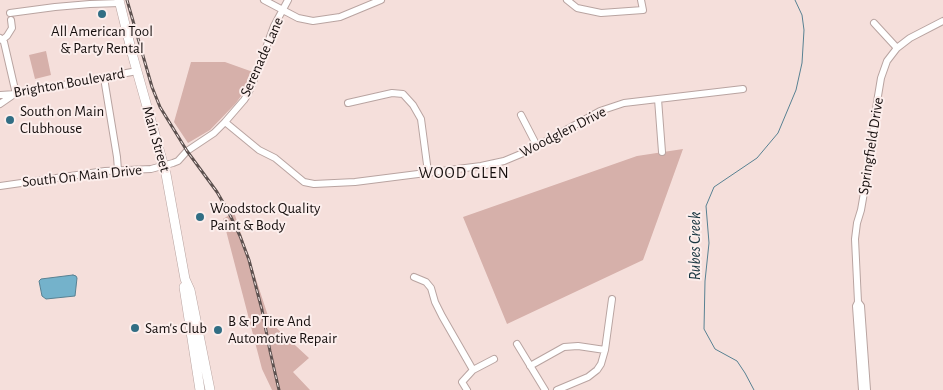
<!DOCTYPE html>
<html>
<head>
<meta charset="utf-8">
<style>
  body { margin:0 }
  canvas { display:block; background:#f5dfdb }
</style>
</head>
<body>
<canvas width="943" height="390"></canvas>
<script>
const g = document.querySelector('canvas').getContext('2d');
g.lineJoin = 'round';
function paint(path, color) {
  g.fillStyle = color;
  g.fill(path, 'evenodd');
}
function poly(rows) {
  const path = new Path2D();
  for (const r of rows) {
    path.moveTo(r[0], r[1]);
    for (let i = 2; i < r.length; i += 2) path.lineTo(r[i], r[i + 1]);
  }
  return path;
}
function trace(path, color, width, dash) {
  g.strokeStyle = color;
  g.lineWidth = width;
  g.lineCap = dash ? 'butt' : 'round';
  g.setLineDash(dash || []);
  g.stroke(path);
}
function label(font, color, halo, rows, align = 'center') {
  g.font = font + ' "Alegreya Sans",sans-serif';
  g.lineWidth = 4;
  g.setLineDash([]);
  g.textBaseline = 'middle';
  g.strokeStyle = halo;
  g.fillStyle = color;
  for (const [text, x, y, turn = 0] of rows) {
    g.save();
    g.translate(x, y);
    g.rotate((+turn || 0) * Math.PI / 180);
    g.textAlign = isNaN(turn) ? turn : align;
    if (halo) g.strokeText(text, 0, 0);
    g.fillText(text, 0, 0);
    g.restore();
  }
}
const green = poly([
  [46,51,51,75,35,79,29,55],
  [191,62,225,62,253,72,246,89,236,103,210,130,188,143,174,122],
  [683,149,643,260,507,324,463,217,637,156],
  [234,212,270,322,309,358,293,372,310,390,272,390,262,369,223,219]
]);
const water = poly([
  [73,275,76,276,77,278,75,296,46,299,42,296,39,281,41,279,73,275]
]);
const stream = poly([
  [754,390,745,373,737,361,715,349,704,329,705,281,709,243,706,206,714,187,757,158,778,133,796,90,802,63,804,30,802,15,795,0]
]);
const minor = poly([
  [264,0,298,18,313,21,340,17,381,0],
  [567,0,577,8,601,13,643,10,641,0],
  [10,13,55,7,90,4,120,3],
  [874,23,897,48],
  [0,38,4,42,16,94],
  [2,40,7,36,12,28,11,20],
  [105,77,105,84,117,157,118,170],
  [0,95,16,94,137,71],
  [658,99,662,152],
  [348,103,392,93,403,94,413,105,421,119,428,172],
  [0,104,13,95],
  [521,115,537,146],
  [225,122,259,150,275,158,304,182,314,184,355,182,481,166,504,161,528,151,600,111,624,103,743,89],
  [0,186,105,171,151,169,173,163,178,161,187,151,214,133,225,122,244,100,248,94,256,75,274,26,288,0],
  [414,277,426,282,431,288,435,302,442,316,473,370],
  [858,302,861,306,867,390],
  [517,344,545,390],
  [530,366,564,347,578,346,605,350],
  [467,390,462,382,473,370,494,359],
  [557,390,588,377,597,370,601,364,605,350,612,299],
  [862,390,856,306,858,302,855,239,857,223,861,210,870,158,877,102,881,78,887,61,897,48,910,38,943,21]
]);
const secondary = poly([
  [119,0,133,57,166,174,185,279,190,290,210,390],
  [184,287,200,390]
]);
const rail = poly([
  [127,0,152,87,160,107,187,151,217,192,228,211,240,236,249,260,262,310,270,351,279,390]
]);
const markers = [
  [102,14,5,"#316e84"],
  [10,120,5,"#316e84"],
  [200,217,5,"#316e84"],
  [135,328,5,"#316e84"],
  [218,330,5,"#316e84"]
];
const poiNames = [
  ["All American Tool",102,31,"center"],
  ["& Party Rental",102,48,"center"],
  ["South on Main",20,111],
  ["Clubhouse",20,128],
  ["Woodstock Quality",210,208],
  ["Paint & Body",210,225],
  ["B & P Tire And",228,321],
  ["Automotive Repair",228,338],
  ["Sam's Club",145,328]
];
const streetNames = [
  ["Serenade Lane",262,57,-66],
  ["Brighton Boulevard",69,83,-10],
  ["Woodglen Drive",563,132,-27],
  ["Main Street",156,139,74],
  ["Springfield Drive",871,146,-81],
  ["South On Main Drive",82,176,-6]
];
const neighbourhoodNames = [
  ["WOOD GLEN",464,173]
];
const waterNames = [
  ["Rubes Creek",695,246,-90]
];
paint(green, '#d6b0aa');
paint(water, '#74b2cb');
trace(water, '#588192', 1);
trace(stream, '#588192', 1);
trace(minor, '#b9a4a1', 8);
trace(secondary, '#b9a4a1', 10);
trace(minor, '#fff', 6);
trace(secondary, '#fff', 9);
trace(rail, '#5d514f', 3);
trace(rail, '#fceeec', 1, [4]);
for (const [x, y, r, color] of markers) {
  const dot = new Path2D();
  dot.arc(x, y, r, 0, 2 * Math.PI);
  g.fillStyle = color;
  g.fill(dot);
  trace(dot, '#fceeec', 2);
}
label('15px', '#160f0e', '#fceeec', poiNames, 'left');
label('15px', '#160f0e', '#fceeec', streetNames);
g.letterSpacing = '1px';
label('16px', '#160f0e', '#fceeec', neighbourhoodNames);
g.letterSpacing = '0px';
label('italic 16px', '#173540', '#fceeec', waterNames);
</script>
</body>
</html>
